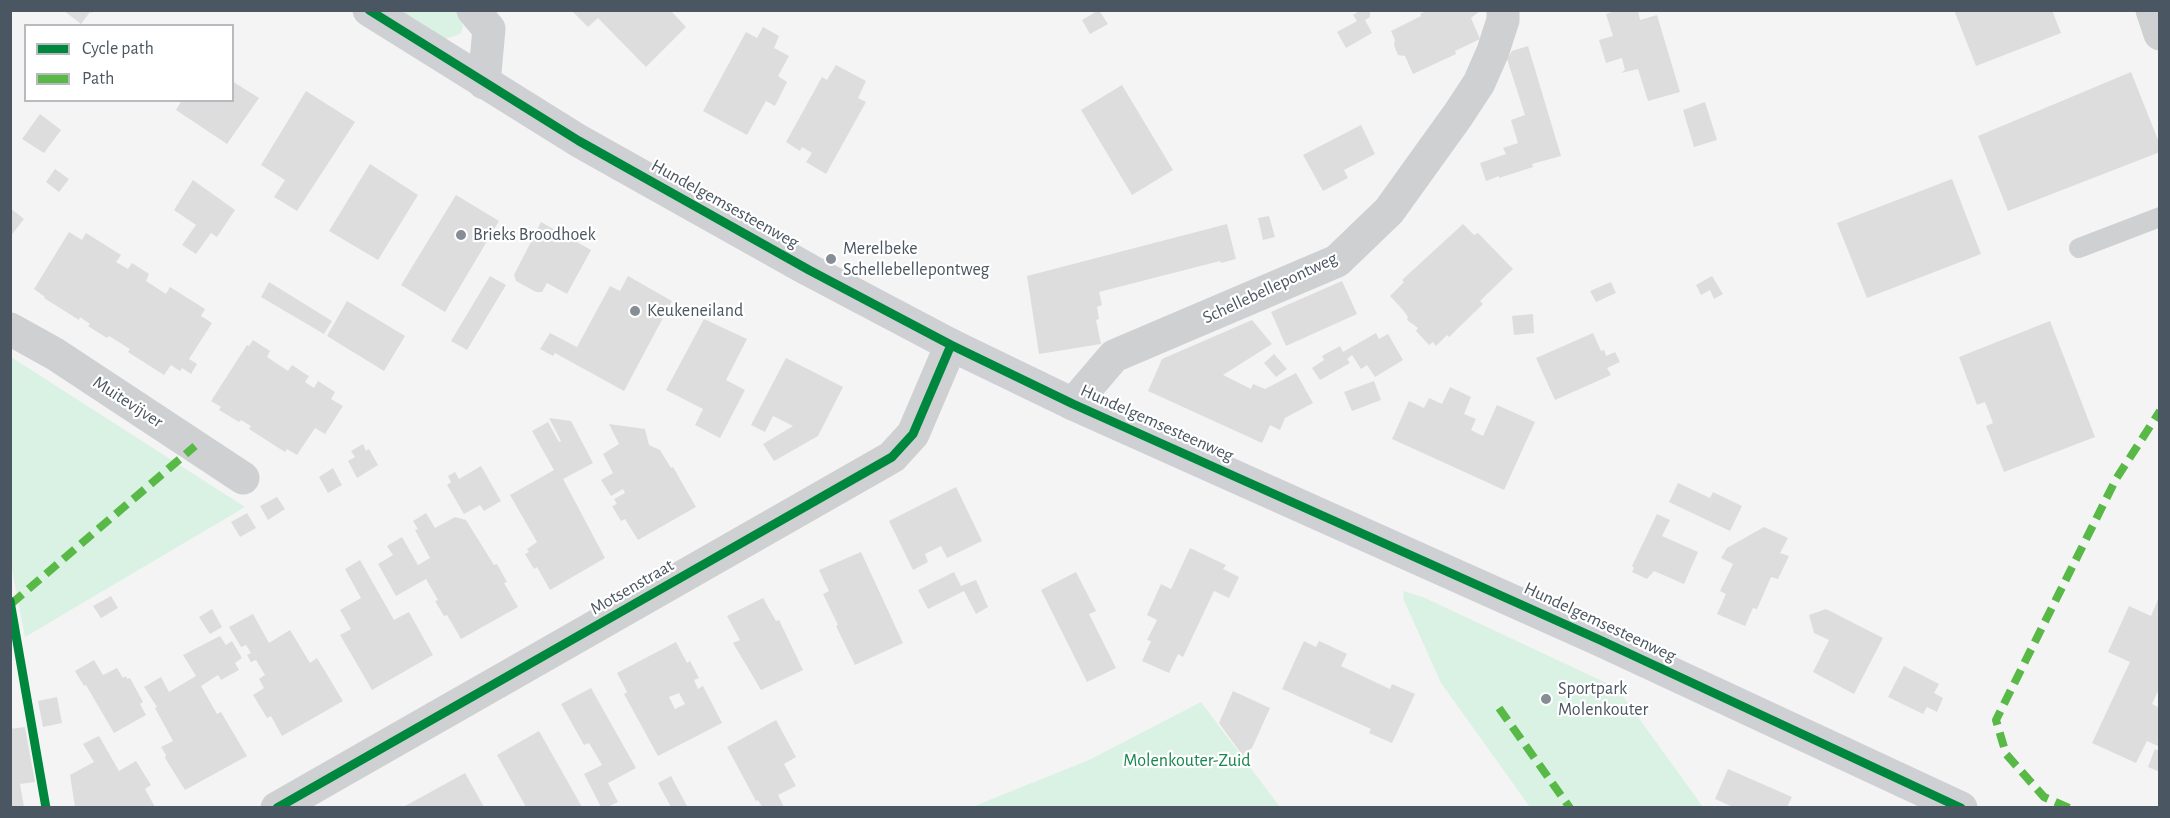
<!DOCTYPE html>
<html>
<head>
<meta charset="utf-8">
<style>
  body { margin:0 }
  #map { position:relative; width:2170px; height:818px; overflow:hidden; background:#f4f4f4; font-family:"Alegreya Sans",sans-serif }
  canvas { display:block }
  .frame { position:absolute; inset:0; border:12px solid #4a5661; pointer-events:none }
  .legend { position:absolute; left:24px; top:24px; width:210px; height:78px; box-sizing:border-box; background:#fff; border:2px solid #b7bbc0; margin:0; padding:8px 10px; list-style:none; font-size:18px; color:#4a5661 }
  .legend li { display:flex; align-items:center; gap:12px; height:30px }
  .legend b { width:30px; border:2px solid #b7bbc0 }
</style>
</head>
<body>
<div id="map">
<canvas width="2170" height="818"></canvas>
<div class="frame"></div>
<ul class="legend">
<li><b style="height:8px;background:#00873e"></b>Cycle path</li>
<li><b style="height:8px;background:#58b947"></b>Path</li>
</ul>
</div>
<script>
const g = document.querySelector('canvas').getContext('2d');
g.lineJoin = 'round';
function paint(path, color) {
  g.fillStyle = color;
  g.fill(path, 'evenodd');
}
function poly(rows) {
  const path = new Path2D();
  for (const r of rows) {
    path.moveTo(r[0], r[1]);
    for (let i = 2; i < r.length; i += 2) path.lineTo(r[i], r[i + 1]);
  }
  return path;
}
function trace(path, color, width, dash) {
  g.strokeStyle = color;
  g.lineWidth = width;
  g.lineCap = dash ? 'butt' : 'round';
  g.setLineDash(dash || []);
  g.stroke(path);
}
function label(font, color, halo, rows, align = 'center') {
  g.font = font + ' "Alegreya Sans",sans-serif';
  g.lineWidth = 4.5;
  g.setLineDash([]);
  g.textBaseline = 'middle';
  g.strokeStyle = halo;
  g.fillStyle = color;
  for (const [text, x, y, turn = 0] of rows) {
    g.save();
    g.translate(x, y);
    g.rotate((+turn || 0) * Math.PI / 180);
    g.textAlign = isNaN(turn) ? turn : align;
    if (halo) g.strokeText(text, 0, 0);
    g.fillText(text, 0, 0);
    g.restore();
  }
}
const green = poly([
  [400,11,459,11,463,27,460,34,445,39],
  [11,357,245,507,25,637,11,564],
  [1404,591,1425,598,1617,688,1703,807,1530,807,1441,683,1403,598],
  [1201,702,1280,807,972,807,1089,760]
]);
const building = poly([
  [63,10,94,10,92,13,90,12,81,24],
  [571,10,670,10,686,27,646,67,598,18,588,27],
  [1099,10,1108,24,1090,34,1082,20],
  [1361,10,1370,11,1370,17,1365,20,1372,33,1346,48,1337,32,1357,21,1353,15],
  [1428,10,1430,12,1434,10,1481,10,1471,18,1480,39,1455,51,1456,54,1413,74,1405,56,1398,55,1394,45,1395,40,1391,31,1421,16,1420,14],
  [1618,10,1638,10,1640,20,1657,15,1680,92,1648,101,1638,69,1621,73,1625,70,1622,58,1606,63,1599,40,1613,36,1606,14],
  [1954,10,2052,10,2061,33,1976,66],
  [763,27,779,36,774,48,789,56,778,76,787,82,775,106,766,101,747,135,703,111,746,32,757,38],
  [1528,46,1561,156,1532,164,1533,167,1499,178,1499,176,1486,181,1480,163,1506,154,1503,148,1518,143,1511,120,1525,115,1507,59,1512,51],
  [836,65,866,81,858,98,866,102,826,174,806,162,812,153,802,147,800,151,786,142,822,77,827,80],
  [2131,72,2160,145,2160,152,2008,211,1978,136],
  [232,81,259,98,227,144,176,110,182,100,232,100],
  [1122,85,1173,170,1132,195,1081,110],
  [306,91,355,122,297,211,274,197,285,180,261,165],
  [1705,102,1717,140,1694,147,1683,110],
  [40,114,61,130,44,153,22,139],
  [1361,125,1375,154,1344,170,1348,178,1323,191,1303,155],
  [370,164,418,195,378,260,329,231],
  [55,169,69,179,59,192,46,182],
  [1952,179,1981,254,1867,298,1837,223],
  [193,180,235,210,217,237,211,233,196,254,182,245,196,225,174,210],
  [456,195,499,221,445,312,401,285],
  [10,208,24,219,10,237],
  [1269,216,1275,237,1263,240,1258,218],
  [541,222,591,250,567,294,547,283,542,292,536,292,516,281,514,275],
  [1227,224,1236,259,1221,263,1220,261,1099,292,1102,305,1097,307,1099,319,1096,320,1101,344,1039,354,1027,276],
  [1463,224,1474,235,1478,233,1513,269,1480,301,1483,304,1449,337,1447,335,1436,346,1433,342,1429,345,1416,331,1418,328,1407,320,1408,317,1403,310,1390,296,1404,282,1402,280],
  [69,232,82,240,86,233,121,255,116,262,128,269,132,263,149,274,146,281,166,294,170,287,205,309,201,316,212,323,189,359,197,364,191,374,182,368,180,371,171,365,164,375,128,352,130,349,109,336,107,338,88,326,90,324,80,317,79,320,44,298,45,297,34,289],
  [490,276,506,285,467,350,451,341],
  [628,276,672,301,624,391,555,353,553,356,540,349,550,333,577,347,610,286,620,291],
  [1712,276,1723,294,1714,299,1710,290,1701,295,1696,285],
  [1342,281,1357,314,1286,346,1271,312],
  [269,282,332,321,324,334,261,297],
  [1611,282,1616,293,1596,302,1590,291],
  [347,301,405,336,384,371,327,336],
  [1533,314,1534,333,1514,335,1512,316],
  [704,319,747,339,726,380,745,390,720,438,695,425,703,409,666,390],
  [1252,320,1272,344,1223,375,1251,389,1253,384,1265,389,1296,373,1313,403,1285,418,1280,430,1270,425,1262,443,1148,391,1162,359],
  [2050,321,2095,437,2004,472,1986,426,1993,423,1985,402,1977,405,1959,357],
  [1376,333,1379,339,1388,334,1403,360,1375,377,1367,365,1361,369,1352,355,1347,359,1350,363,1320,380,1312,368,1324,360,1322,356,1340,346,1343,352],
  [1593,333,1601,351,1604,350,1606,356,1615,352,1620,362,1607,368,1611,375,1555,400,1536,358],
  [253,340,270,351,267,357,288,371,292,365,307,375,309,376,305,382,314,388,318,381,335,392,331,399,343,406,325,434,315,428,297,455,287,449,285,452,249,429,251,426,241,420,239,422,219,410,221,407,211,401,247,345,249,346],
  [1274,354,1287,369,1276,377,1264,363],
  [786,358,843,387,818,436,774,461,763,444,793,426,773,416,765,432,751,425],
  [1374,381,1381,400,1352,411,1344,392],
  [1450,387,1471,397,1464,414,1476,419,1471,430,1483,436,1497,405,1535,422,1504,490,1392,439,1409,401,1424,408,1429,398,1442,404],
  [549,418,571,421,593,463,563,479,605,558,550,590,537,567,534,569,525,554,529,552,527,549,537,542,510,495,554,470,532,431,548,422,559,442,561,441],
  [609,424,645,429,649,445,660,450,671,468,673,467,696,507,638,540,625,519,621,521,612,506,617,504,614,499,625,493,623,489,611,496,601,480,613,473,603,454,619,444],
  [363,444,366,451,369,449,378,465,357,478,348,461,355,457,351,451],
  [481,466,501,501,484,511,480,505,464,514,447,485,451,482,448,476,455,472,459,479],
  [333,468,342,485,328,493,319,477],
  [1678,483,1710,498,1713,492,1742,506,1730,531,1669,502],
  [956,487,982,541,947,558,941,546,925,554,928,562,913,570,889,521],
  [277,497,285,509,268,520,260,506],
  [247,513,256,528,240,537,231,522],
  [426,513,435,528,455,517,466,520,494,565,497,564,507,582,504,583,518,607,461,639,447,615,444,616,435,601,438,600,426,579,396,596,378,564,393,555,387,546,402,537,418,565,430,558,415,530,418,529,413,521],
  [1657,514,1670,520,1662,536,1698,552,1684,584,1654,571,1647,579,1632,572,1634,568,1632,566],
  [1764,527,1788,538,1780,553,1789,556,1778,579,1771,577,1757,609,1753,608,1745,626,1717,614,1726,594,1720,591,1733,564,1721,558,1727,548],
  [1190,548,1226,565,1223,569,1239,577,1229,598,1214,591,1183,657,1178,654,1169,673,1142,661,1151,641,1147,640,1157,620,1147,615,1161,584,1171,589],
  [861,552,903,643,855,665,836,626,838,625,823,594,829,591,819,570],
  [360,560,394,620,409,612,433,655,372,690,340,635,351,629,340,610,361,598,345,569],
  [954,572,961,586,976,580,988,607,976,614,964,591,928,609,918,590],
  [1076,572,1096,611,1089,614,1116,668,1087,682,1041,590],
  [111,596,118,608,101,618,93,606],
  [2159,597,2160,687,2152,704,2160,708,2160,747,2147,741,2136,763,2092,743,2130,662,2108,652,2129,606,2151,616],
  [763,598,776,621,779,620,803,670,761,690,733,643,740,640,727,616],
  [212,609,222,627,210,634,199,617],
  [1826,609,1883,638,1854,694,1813,672,1829,640,1814,633,1809,615],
  [253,614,269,643,290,630,310,663,317,658,343,701,282,736,271,716,267,718,253,695,264,688,259,679,265,675,256,660,251,662,247,655,251,653,246,645,241,647,229,627],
  [220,636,226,645,232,641,242,658,235,663,239,670,221,680,218,675,201,686,217,714,221,712,247,756,185,790,165,758,166,755,161,747,173,741,155,708,157,707,144,687,161,677,169,692,196,676,183,655],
  [1304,641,1316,647,1319,641,1328,645,1347,654,1341,666,1390,689,1392,684,1415,694,1392,743,1369,733,1371,729,1282,689],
  [676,642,687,663,690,661,699,678,694,680,698,689,703,686,722,723,658,756,624,694,627,692,617,673],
  [679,693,685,704,675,709,669,697],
  [94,660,103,675,117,668,123,678,126,676,127,679,130,678,143,702,140,704,146,715,114,733,86,685,84,686,75,671],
  [1904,666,1939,684,1934,693,1943,698,1937,712,1927,707,1923,714,1888,697],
  [591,688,636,768,608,783,618,802,608,807,601,807,584,774,602,765,589,743,584,745,561,704],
  [1233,691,1270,708,1252,748,1244,753,1243,756,1219,723],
  [57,697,62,723,43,727,38,701],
  [776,720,796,757,784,764,796,786,778,795,784,807,762,807,758,800,756,801,727,747],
  [25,727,35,782,20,784,24,807,10,807,10,729],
  [539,731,582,807,526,807,497,755],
  [99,736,119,771,136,761,151,785,145,789,155,807,75,807,70,775,94,762,83,744],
  [2155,749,2160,751,2160,772,2148,767],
  [1728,769,1792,797,1787,807,1733,807,1715,799],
  [465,773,484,807,403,807,427,794],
  [671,776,687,806,685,807,671,807,658,783]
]);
const service = poly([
  [2079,248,2160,217]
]);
const minor = poly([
  [473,10,489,29,484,83],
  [2152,10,2160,34],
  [10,329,55,354,243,478],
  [1073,404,1114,356,1337,261,1389,211,1458,115,1479,83,1493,51,1503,20,1503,10],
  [277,808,892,457,913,434,951,345]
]);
const secondary = poly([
  [369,10,579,141,809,270,951,345,1073,404,1600,640,1961,808]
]);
const quiet = poly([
  [11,604,195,446],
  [1499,708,1570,808],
  [2069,808,2044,797,2006,754,1996,720,2116,479,2160,411]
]);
const cycleway = poly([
  [369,10,579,141,809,270,951,345,1073,404,1600,640,1961,808],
  [10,601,46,808],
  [277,808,892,457,913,434,951,345]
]);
const markers = [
  [461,235,6,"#868d94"],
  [831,259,6,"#868d94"],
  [635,311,6,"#868d94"],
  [1546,699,6,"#868d94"]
];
const streetNames = [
  ["Hundelgemsesteenweg",725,204,29],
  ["Schellebellepontweg",1270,288,-25],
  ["Muitevijver",128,402,33],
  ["Hundelgemsesteenweg",1157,423,24],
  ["Motsenstraat",632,587,-30],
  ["Hundelgemsesteenweg",1600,622,25]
];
const poiNames = [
  ["Brieks Broodhoek",473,235],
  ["Merelbeke",843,249],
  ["Schellebellepontweg",843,270],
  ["Keukeneiland",647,311],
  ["Sportpark",1558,689],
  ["Molenkouter",1558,710]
];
const parkNames = [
  ["Molenkouter-Zuid",1187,761]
];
paint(green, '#d9f2e3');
paint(building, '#ddddde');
trace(service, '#ced0d2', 20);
trace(minor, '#ced0d2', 33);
trace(secondary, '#ced0d4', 33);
trace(quiet, '#58b947', 8, [15, 8]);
trace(cycleway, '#00873e', 9);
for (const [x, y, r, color] of markers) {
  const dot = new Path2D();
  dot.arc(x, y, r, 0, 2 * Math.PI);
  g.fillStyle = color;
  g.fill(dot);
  trace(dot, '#fff', 2);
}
label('18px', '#4a5661', '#fff', streetNames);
label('18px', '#4a5661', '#fff', poiNames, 'left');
label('18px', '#17864f', '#fff', parkNames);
</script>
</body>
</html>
